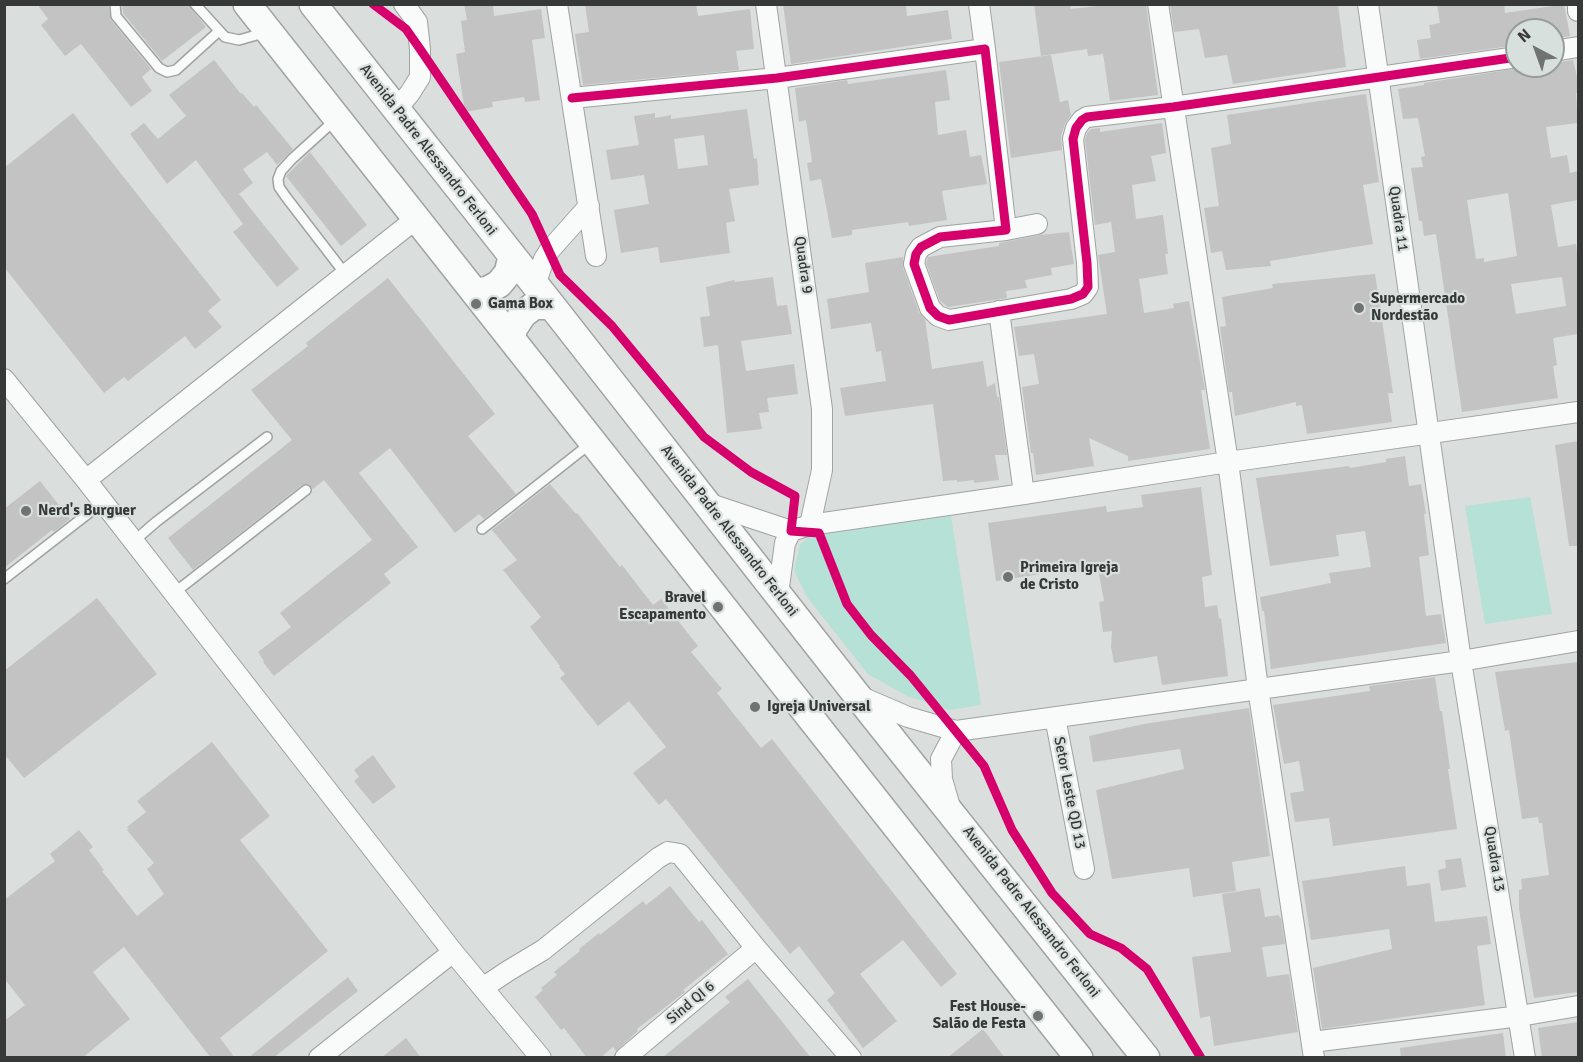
<!DOCTYPE html>
<html>
<head>
<meta charset="utf-8">
<style>
  body { margin:0 }
  #map { position:relative; width:1583px; height:1062px; overflow:hidden; background:#dadedd; font-family:Signika,sans-serif }
  canvas { display:block }
  .frame { position:absolute; inset:0; border:6px solid #363938; pointer-events:none }
  .north { position:absolute; left:1505px; top:18px; width:60px; height:60px; box-sizing:border-box; background:#d8e0de; border:2px solid #979d9c; border-radius:50%; rotate:319deg; font-size:16px; font-weight:700; line-height:24px; text-align:center; color:#363938 }
  .north::after { content:''; display:block; margin:auto; width:21px; height:27px; background:#6f7372; clip-path:polygon(50% 0,100% 100%,50% 72%,0 100%) }
</style>
</head>
<body>
<div id="map">
<canvas width="1583" height="1062"></canvas>
<div class="frame"></div>
<div class="north">N</div>
</div>
<script>
const g = document.querySelector('canvas').getContext('2d');
g.lineJoin = 'round';
function paint(path, color) {
  g.fillStyle = color;
  g.fill(path, 'evenodd');
}
function poly(rows) {
  const path = new Path2D();
  for (const r of rows) {
    path.moveTo(r[0], r[1]);
    for (let i = 2; i < r.length; i += 2) path.lineTo(r[i], r[i + 1]);
  }
  return path;
}
function trace(path, color, width, dash) {
  g.strokeStyle = color;
  g.lineWidth = width;
  g.lineCap = dash ? 'butt' : 'round';
  g.setLineDash(dash || []);
  g.stroke(path);
}
function label(font, color, halo, rows, align = 'center') {
  g.font = font + ' Signika,sans-serif';
  g.lineWidth = 4.5;
  g.setLineDash([]);
  g.textBaseline = 'middle';
  g.strokeStyle = halo;
  g.fillStyle = color;
  for (const [text, x, y, turn = 0] of rows) {
    g.save();
    g.translate(x, y);
    g.rotate((+turn || 0) * Math.PI / 180);
    g.textAlign = isNaN(turn) ? turn : align;
    if (halo) g.strokeText(text, 0, 0);
    g.fillText(text, 0, 0);
    g.restore();
  }
}
const green = poly([
  [1530,497,1552,614,1485,624,1465,506],
  [951,516,981,705,949,710,907,696,868,674,807,597,794,570,800,545,810,536]
]);
const building = poly([
  [37,4,108,4,111,20,151,69,142,77,152,91,131,107,81,44,65,56,41,25,48,19],
  [122,4,188,4,206,27,162,61,123,13],
  [464,4,493,4,494,16,541,9,545,38,532,40,540,100,525,102,524,97,492,102,493,107,465,112,456,54,465,52,461,21,467,20],
  [585,4,696,4,698,16,750,9,754,49,736,51,739,70,583,85,575,34,589,32],
  [783,4,906,4,907,16,948,10,952,39,791,64],
  [1034,4,1070,4,1071,9,1113,4,1146,4,1158,95,1110,101,1103,54,1088,56,1087,49,1041,56],
  [1170,4,1338,4,1346,67,1233,84,1227,55,1205,58,1199,29,1174,32],
  [1437,4,1504,4,1505,13,1553,6,1553,4,1564,4,1570,36,1553,39,1553,30,1517,30,1517,45,1420,59,1417,40,1431,38,1429,25,1440,23],
  [1051,55,1060,102,1068,100,1071,115,1065,124,1061,136,1062,150,1011,158,999,62],
  [214,60,241,94,242,93,254,107,256,105,293,149,277,165,267,152,243,169,253,183,239,194,299,269,277,287,233,232,243,224,196,160,167,184,130,134,144,123,158,139,186,116,169,95],
  [1573,60,1578,81,1578,93,1576,93,1578,123,1546,127,1551,158,1567,155,1570,173,1578,171,1578,200,1551,205,1558,247,1576,244,1578,258,1578,334,1553,338,1557,365,1553,366,1558,398,1462,412,1436,234,1424,236,1422,221,1419,221,1411,168,1423,167,1421,157,1425,156,1418,118,1403,119,1398,89,1424,85,1424,83,1520,68,1520,71,1553,66,1553,63],
  [1508,193,1517,256,1484,262,1484,258,1476,259,1467,200],
  [1562,277,1566,306,1516,314,1511,284],
  [946,70,950,100,935,102,938,135,966,130,970,157,981,155,987,184,942,191,947,220,909,226,908,222,852,230,852,235,832,238,821,179,810,181,807,163,812,162,806,120,799,122,795,88,847,80,848,84],
  [1366,94,1379,182,1363,185,1373,244,1270,261,1271,266,1226,270,1222,251,1211,253,1204,208,1219,206,1211,148,1231,144,1227,115],
  [747,109,754,159,757,158,759,185,729,189,735,221,726,223,730,253,660,263,658,247,621,253,614,210,649,204,644,175,611,180,606,150,639,145,634,116,655,113,655,118,671,115,671,119],
  [704,135,708,165,678,169,674,139],
  [73,113,221,300,208,311,222,327,195,349,185,336,128,381,124,377,104,393,4,267,4,168],
  [1162,123,1166,153,1151,156,1156,181,1132,185,1136,219,1163,215,1168,254,1165,254,1168,274,1139,279,1144,313,1174,308,1173,304,1189,301,1205,390,1201,390,1210,449,1128,461,1128,456,1089,438,1094,466,1036,475,1033,453,1031,453,1022,387,1039,384,1034,354,1019,356,1014,327,1107,314,1098,255,1115,252,1111,222,1095,225,1085,140,1087,133,1091,129,1100,128,1100,132],
  [310,152,367,225,341,246,286,176],
  [1069,232,1074,264,1051,268,1052,275,1025,280,1027,288,1006,291,1007,298,948,307,940,301,926,263,928,257,999,246,999,243,1040,235],
  [903,257,903,268,919,312,925,319,932,369,983,361,987,387,995,383,997,397,999,397,1007,455,995,455,999,480,974,483,974,480,957,482,957,480,943,481,933,404,845,416,840,388,886,381,881,351,876,352,871,323,831,329,827,299,869,292,865,263],
  [1375,274,1393,393,1388,393,1392,422,1307,434,1302,405,1296,406,1296,402,1235,416,1232,392,1229,392,1220,327,1226,326,1222,297,1273,288,1272,284],
  [773,277,777,306,787,305,792,334,741,341,746,371,794,364,798,394,767,398,769,412,759,413,762,429,727,433,718,345,704,347,700,317,710,316,706,287,734,280,735,282],
  [388,278,495,414,468,436,516,494,484,519,479,514,455,533,390,448,359,473,418,547,384,574,391,583,274,676,263,662,264,661,258,652,291,627,280,613,372,540,324,480,313,489,308,484,302,485,193,570,168,538,292,440,251,390,308,346,306,343],
  [1578,441,1578,546,1569,546,1555,445],
  [1405,456,1409,486,1421,484,1426,514,1424,514,1429,555,1419,557,1426,616,1441,614,1446,643,1271,669,1264,611,1262,611,1260,597,1331,583,1329,573,1371,567,1365,531,1336,535,1339,556,1270,566,1256,478,1349,466,1350,468,1386,462,1386,459],
  [40,481,70,519,54,532,52,530,4,568,4,509],
  [550,484,576,514,577,513,620,567,622,565,653,605,661,599,698,646,691,652,722,689,717,693,761,748,772,739,957,974,941,987,903,940,860,974,897,1021,863,1048,827,1000,835,993,799,946,790,954,666,799,659,805,633,773,666,747,629,701,598,726,560,678,565,674,559,667,560,666,530,627,541,617,503,570,517,560,492,530],
  [1201,487,1212,575,1202,577,1205,607,1217,605,1219,619,1221,618,1228,676,1162,685,1157,656,1114,663,1111,647,1112,631,1103,632,1099,602,1104,601,1098,569,1068,574,1067,570,996,581,988,523,1106,506,1107,512,1143,507,1141,495],
  [97,598,157,674,24,778,4,754,4,671],
  [1578,662,1578,992,1534,998,1519,909,1519,890,1522,889,1521,879,1549,875,1542,823,1539,823,1538,817,1522,819,1509,730,1505,731,1495,672],
  [1435,677,1440,711,1442,711,1450,769,1448,769,1457,829,1333,846,1329,818,1295,822,1290,793,1304,791,1299,761,1284,764,1273,705,1370,691,1369,686],
  [1249,708,1270,856,1232,862,1236,891,1193,897,1189,868,1112,879,1096,790,1184,769,1180,749,1093,762,1089,736,1144,724],
  [212,742,270,816,240,840,328,951,220,1038,235,1058,211,1058,124,947,93,972,130,1019,82,1058,4,1058,4,1021,25,1005,4,978,4,900,55,861,50,854,79,830,93,847,89,850,104,870,102,871,137,916,164,894,147,869,154,863,127,830,129,829,127,827,146,812,137,801],
  [373,755,396,787,373,804,354,781,359,777,354,770],
  [1461,858,1466,887,1441,891,1438,870,1446,868,1445,860],
  [1405,866,1407,886,1430,883,1435,922,1487,916,1491,944,1477,946,1485,1005,1322,1029,1313,968,1392,949,1389,929,1311,940,1302,881],
  [670,886,699,922,702,920,728,954,683,990,685,992,637,1029,638,1031,616,1051,613,1047,600,1058,587,1058,564,1028,561,1030,535,997,543,990,541,988,557,975,554,972,580,951,579,949,599,933,600,935,643,901,646,905],
  [1260,888,1265,917,1278,915,1281,918,1285,944,1262,947,1267,977,1289,974,1298,1032,1214,1046,1210,1016,1200,1018,1192,957,1231,952,1222,894],
  [348,977,358,991,273,1058,248,1058],
  [748,979,811,1058,662,1058,730,1002,725,997],
  [1578,1022,1578,1058,1542,1058,1538,1028],
  [983,1029,1005,1058,947,1058],
  [1503,1033,1506,1058,1401,1058,1400,1048],
  [406,1038,421,1058,381,1058]
]);
const service = poly([
  [115,4,116,16,159,68,167,72,176,70,219,31],
  [195,4,225,37,239,40,267,32],
  [335,120,292,159,281,171,278,179,279,187,286,197,346,275],
  [482,529,591,443],
  [134,541,156,522,267,437],
  [4,579,103,502],
  [174,593,306,490]
]);
const minor = poly([
  [557,4,596,256],
  [766,4,822,409,822,470,810,525],
  [979,4,985,49],
  [1158,4,1228,462,1258,688,1314,1058],
  [1368,4,1461,661,1525,1058],
  [1578,4,1578,11],
  [1553,51,1578,47],
  [572,98,777,78,985,49,1006,230,940,237,921,247,916,254,914,264,930,308,938,316,949,320,1071,299,1083,294,1088,287,1087,263,1073,139,1076,128,1082,120,1087,117,1173,107,1517,57],
  [396,110,410,93,420,77,420,49,417,22,404,4],
  [1006,230,1037,224],
  [535,285,544,259,549,251,589,206],
  [999,311,1024,494],
  [4,379,86,480,453,952,541,1058],
  [86,480,417,218],
  [707,503,791,531,785,543,778,594],
  [791,531,810,525,1024,494,1228,462,1578,412],
  [859,696,908,717,956,731,941,759,942,779,950,807],
  [1055,717,1084,869],
  [956,731,1461,661,1578,641],
  [484,987,508,971,543,950,658,858,668,852,680,854,756,948,851,1058],
  [1312,1042,1520,1016,1578,1006],
  [319,1058,453,952],
  [625,1058,756,948]
]);
const secondary = poly([
  [247,4,1079,1058],
  [313,4,552,306,856,694,1146,1058],
  [475,293,488,290,499,284,508,273,512,257],
  [512,338,513,329,523,314,535,305,552,306]
]);
const cycleway = poly([
  [373,4,406,29,420,49,532,214,560,275,612,326,704,437,751,472,795,496,791,531,819,533,847,604,871,635,911,676,984,766,1012,830,1052,893,1090,934,1121,948,1147,969,1201,1058],
  [572,98,777,78,985,49,1006,230,940,237,921,247,916,254,914,264,930,308,938,316,949,320,1071,299,1083,294,1088,287,1087,263,1073,139,1076,128,1082,120,1087,117,1173,107,1517,57]
]);
const markers = [
  [476,304,6,"#6f7372"],
  [1359,308,6,"#6f7372"],
  [26,511,6,"#6f7372"],
  [1008,577,6,"#6f7372"],
  [718,607,6,"#6f7372"],
  [755,707,6,"#6f7372"],
  [1038,1016,6,"#6f7372"]
];
const streetNames = [
  ["Avenida Padre Alessandro Ferloni",428,150,52],
  ["Quadra 11",1398,219,82],
  ["Quadra 9",803,265,82],
  ["Avenida Padre Alessandro Ferloni",729,531,52],
  ["Setor Leste QD 13",1069,793,79],
  ["Quadra 13",1494,859,81],
  ["Avenida Padre Alessandro Ferloni",1031,912,52],
  ["Sind QI 6",691,1003,-40]
];
const poiNames = [
  ["Supermercado",1371,299],
  ["Nordestão",1371,316],
  ["Gama Box",488,304],
  ["Nerd's Burguer",38,511],
  ["Primeira Igreja",1020,568],
  ["de Cristo",1020,585],
  ["Bravel",706,598,"right"],
  ["Escapamento",706,615,"right"],
  ["Igreja Universal",767,707],
  ["Fest House-",1026,1007,"right"],
  ["Salão de Festa",1026,1024,"right"]
];
paint(green, '#b5e1d6');
paint(building, '#c3c3c4');
trace(service, '#a0a3a2', 12);
trace(minor, '#a0a3a2', 22);
trace(secondary, '#a0a3a2', 30);
trace(service, '#f9fafa', 9);
trace(minor, '#f9fafa', 20);
trace(secondary, '#f9fafa', 27);
trace(cycleway, '#d6006c', 9);
for (const [x, y, r, color] of markers) {
  const dot = new Path2D();
  dot.arc(x, y, r, 0, 2 * Math.PI);
  g.fillStyle = color;
  g.fill(dot);
  trace(dot, '#d8e0de', 2);
}
label('15px', '#363938', '#d8e0de', streetNames);
label('bold 15px', '#363938', '#d8e0de', poiNames, 'left');
</script>
</body>
</html>
